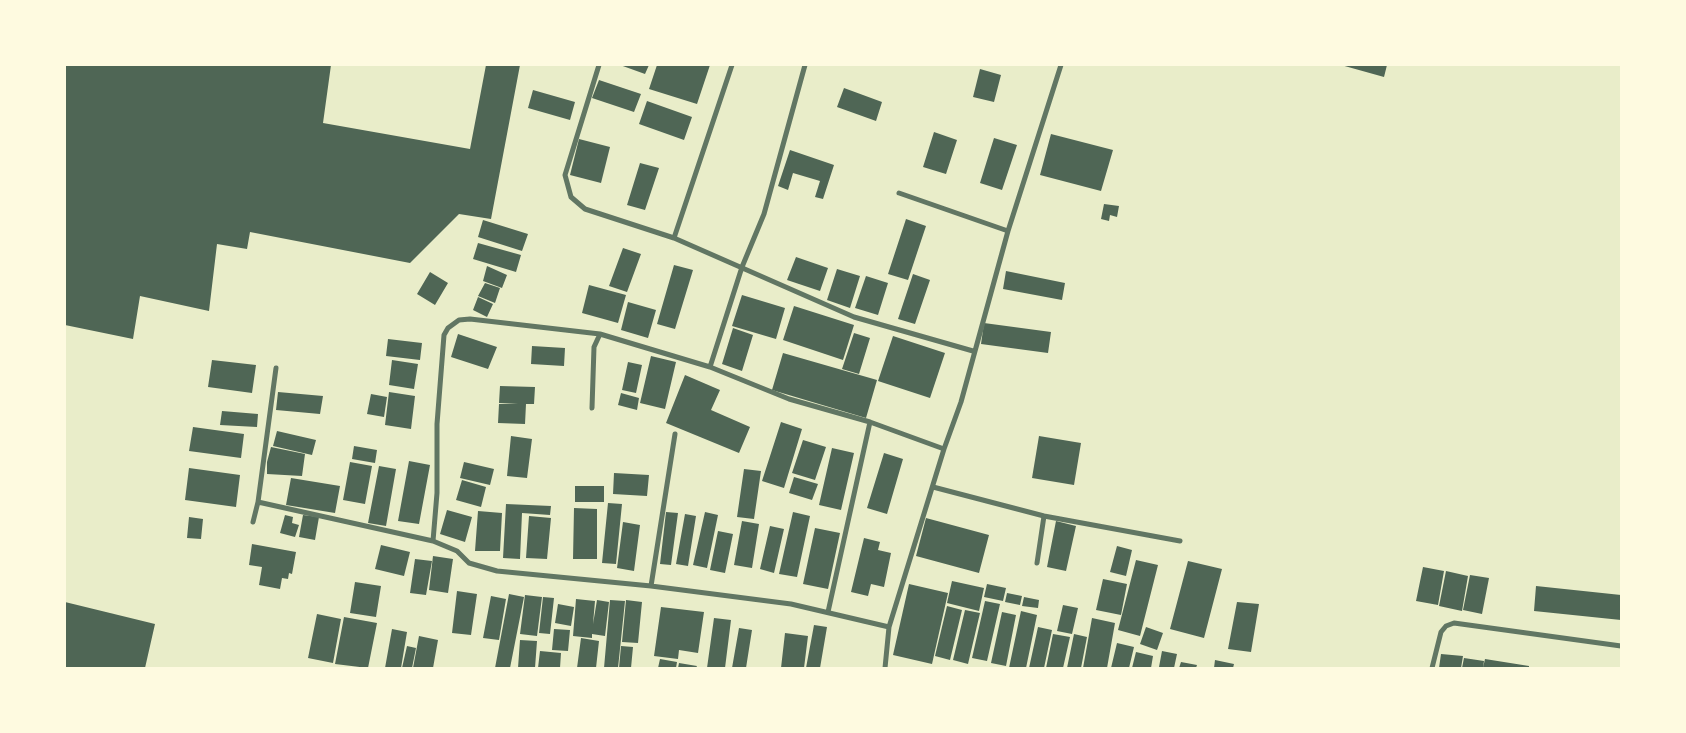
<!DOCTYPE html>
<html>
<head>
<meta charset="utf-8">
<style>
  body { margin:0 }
  #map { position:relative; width:1686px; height:733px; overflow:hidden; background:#e9edc9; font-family:"Noto Serif",serif }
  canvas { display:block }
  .frame { position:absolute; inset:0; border:66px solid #fefae0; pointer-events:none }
</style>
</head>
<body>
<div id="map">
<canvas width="1686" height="733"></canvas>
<div class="frame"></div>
</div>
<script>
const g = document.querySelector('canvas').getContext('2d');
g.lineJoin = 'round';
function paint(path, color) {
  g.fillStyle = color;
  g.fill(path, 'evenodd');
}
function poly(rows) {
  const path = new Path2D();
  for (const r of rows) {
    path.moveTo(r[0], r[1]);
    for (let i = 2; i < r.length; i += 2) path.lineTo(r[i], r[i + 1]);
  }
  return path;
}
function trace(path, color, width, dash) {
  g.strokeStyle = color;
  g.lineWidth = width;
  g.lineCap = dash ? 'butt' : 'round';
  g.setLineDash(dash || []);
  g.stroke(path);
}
const building = poly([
  [65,65,331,65,323,123,470,149,486,65,520,65,491,219,459,214,410,263,250,232,247,249,217,244,209,311,140,296,133,339,65,325],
  [620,65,649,65,645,74],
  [657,65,710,65,697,104,649,89],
  [1341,65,1387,65,1384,77],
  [980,69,1001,75,994,102,973,97],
  [599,80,641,94,634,112,592,98],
  [844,88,882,102,876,121,837,107],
  [533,90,575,102,570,120,528,108],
  [647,101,692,117,684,140,639,124],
  [934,132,957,140,946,174,923,167],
  [1051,134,1113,150,1101,191,1040,175],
  [994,138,1017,145,1002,190,980,183],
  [579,139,610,147,601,183,570,175],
  [790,150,834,165,823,199,815,197,820,181,793,173,788,190,778,186],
  [640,163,659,168,645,210,627,205],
  [1104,204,1119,206,1117,217,1110,215,1109,221,1101,219],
  [906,219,926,226,908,280,888,274],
  [483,220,528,234,522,251,478,237],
  [478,243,521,255,516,272,473,259],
  [623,248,641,254,627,292,609,286],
  [796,257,828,268,820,291,787,280],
  [674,265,693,270,675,329,657,324],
  [487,266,507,275,502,288,483,281],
  [837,269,860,276,850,308,827,300],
  [1006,271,1065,283,1062,300,1003,289],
  [430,272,448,283,435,305,417,294],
  [913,274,930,280,915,324,898,319],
  [866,276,888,283,878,315,855,308],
  [485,283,500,288,495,303,478,296],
  [589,285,626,295,618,323,582,313],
  [742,295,785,308,776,339,732,326],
  [478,297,493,304,487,317,473,310],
  [628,302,656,310,648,338,621,330],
  [794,306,854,325,843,360,783,340],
  [984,323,1051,332,1048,353,981,344],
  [733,328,753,335,742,371,722,364],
  [854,333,870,338,859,374,842,369],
  [458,334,497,347,488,369,451,357],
  [893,336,945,353,930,398,878,381],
  [388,339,422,343,420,360,386,356],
  [532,346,565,348,564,366,531,364],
  [783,353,877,380,866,418,772,390],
  [651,356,676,362,665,409,640,403],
  [212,360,256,365,252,393,208,387],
  [392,360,418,364,414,389,389,385],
  [628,362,642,365,636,393,622,390],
  [685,375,720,390,711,410,750,427,739,453,666,423],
  [500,386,535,387,534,404,526,404,525,424,498,423,499,404,518,404,499,403],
  [278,392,323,396,320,414,276,410],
  [389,392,415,396,411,429,385,425],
  [621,393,639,398,637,410,618,405],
  [371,394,387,397,384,417,367,414],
  [222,411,258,414,257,427,220,425],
  [781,422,802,429,784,488,762,481],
  [193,427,244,434,241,458,189,451],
  [277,431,316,440,312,455,273,446],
  [511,436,532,439,527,478,507,476],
  [1039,436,1081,443,1074,485,1032,478],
  [803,440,826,447,815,480,792,473],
  [354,446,377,450,375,463,352,459],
  [271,447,305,454,302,476,267,474,267,462],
  [832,448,854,453,841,510,819,505],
  [884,453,903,459,887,514,867,508],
  [409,461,430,465,419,524,398,521],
  [350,462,372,466,365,504,343,500],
  [464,462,494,469,490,485,460,478],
  [379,466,396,469,386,526,368,523],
  [189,468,240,475,236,507,185,500],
  [744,469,761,471,754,519,737,517],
  [614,473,649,475,647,496,613,494],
  [794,477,818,484,812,500,789,493],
  [291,478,340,486,335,513,286,505],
  [462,480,486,487,481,507,456,500],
  [575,486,604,486,604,502,575,502],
  [608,503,622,504,616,564,602,563],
  [506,504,551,506,550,515,522,513,520,559,503,558],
  [574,508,597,509,597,559,573,559],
  [447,510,472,517,465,542,440,534],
  [478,511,502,513,500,551,475,551],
  [666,512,678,513,671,565,660,564],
  [705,512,718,515,707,568,693,565],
  [793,512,810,516,797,577,779,574],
  [685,514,696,516,688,566,676,564],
  [285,515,293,517,292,523,299,525,295,537,280,533],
  [303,515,319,517,315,540,299,537],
  [529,516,551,518,547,559,526,558],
  [189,517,203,519,201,539,187,538],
  [926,518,989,535,979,573,916,556],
  [742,521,759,524,752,568,734,565],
  [1056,521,1076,526,1066,571,1047,567],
  [623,522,640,525,634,571,617,568],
  [770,526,784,529,774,573,760,569],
  [815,528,840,533,828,589,803,584],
  [718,531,733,534,725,573,710,570],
  [864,538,880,542,878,550,891,553,884,587,871,584,868,596,851,592],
  [252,544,296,552,292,574,289,573,288,579,282,578,280,589,259,585,262,567,249,565],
  [381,545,410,552,404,576,375,569],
  [1117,546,1132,550,1126,576,1110,572],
  [433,556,453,559,448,593,429,590],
  [415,559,432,561,426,595,410,593],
  [1136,560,1158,565,1140,636,1118,630],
  [1188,561,1222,569,1204,638,1170,629],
  [1423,567,1444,571,1438,605,1416,601],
  [1446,571,1468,576,1462,611,1439,606],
  [1470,575,1489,578,1482,614,1463,610],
  [1103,579,1127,584,1121,615,1096,610],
  [952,581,984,588,979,611,947,603],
  [355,582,381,586,376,617,350,613],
  [909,584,948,593,932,664,893,655],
  [987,584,1006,588,1003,601,984,597],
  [1536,586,1621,595,1621,620,1534,611],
  [457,591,477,594,471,635,452,633],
  [1007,593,1022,596,1020,605,1005,602],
  [509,594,524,597,510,668,495,668],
  [525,595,542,597,537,636,520,634],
  [491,596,506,599,499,640,483,638],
  [543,597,554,598,550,634,539,633],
  [1024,597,1039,600,1038,608,1022,606],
  [576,599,595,601,593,624,597,600,609,602,605,636,592,634,592,638,573,636],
  [610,600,625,601,618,668,604,668],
  [626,600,642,602,638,643,622,642],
  [985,601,1000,604,987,661,972,658],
  [65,602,155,624,145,668,65,668],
  [1237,602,1259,604,1251,652,1228,649],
  [558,604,574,607,571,626,555,623],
  [1063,605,1078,608,1072,634,1057,631],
  [947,606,962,610,950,660,935,656],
  [661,607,704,612,698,653,679,650,678,659,654,656],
  [965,610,980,613,968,664,953,660],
  [1021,611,1037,615,1026,668,1009,668],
  [1002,612,1016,615,1006,666,991,663],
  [317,614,341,619,333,663,308,658],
  [344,617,377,623,368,668,335,664],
  [714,618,731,620,725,668,707,668],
  [1092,618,1115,623,1107,668,1083,668],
  [814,625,827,627,820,668,806,668],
  [1038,627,1052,630,1044,668,1029,668],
  [1146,627,1163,633,1157,650,1140,644],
  [739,628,752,630,746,668,732,668],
  [392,629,407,632,401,668,385,668],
  [554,629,570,630,568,651,552,650],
  [785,633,808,636,804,668,781,668],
  [1053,634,1070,637,1063,668,1046,668],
  [1074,634,1087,637,1081,668,1067,668],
  [419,636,438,640,433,668,413,668],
  [581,638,599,641,596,668,577,668],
  [520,640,537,641,535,668,518,668],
  [1117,643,1134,647,1129,668,1111,668],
  [407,646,416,648,412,668,402,668],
  [621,646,633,647,631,668,619,668],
  [540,651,561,653,560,668,538,668],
  [1162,651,1177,654,1174,668,1159,667],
  [1136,652,1153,656,1151,668,1132,668],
  [1441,654,1463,656,1461,668,1439,668],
  [1464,658,1484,661,1483,668,1462,668],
  [660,659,677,662,676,668,658,668],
  [1485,659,1529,666,1529,668,1483,668],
  [1215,660,1234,664,1233,668,1214,668],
  [1181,662,1197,665,1196,668,1179,668],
  [679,663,697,666,696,668,678,668]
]);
const minor = poly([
  [599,65,565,175,571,197,585,209,674,238,854,317,973,351],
  [805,65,764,214,742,267,710,367,789,399,870,422,944,449],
  [899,193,1008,231],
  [674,238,732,65],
  [276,368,258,502,433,541,457,551,469,563,497,571,651,586,791,604,889,627],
  [592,408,594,347,600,334,710,367],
  [933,487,1044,516,1180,541],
  [253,522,258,502],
  [433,541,437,493,437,424,444,335,448,328,459,320,470,319,600,334],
  [1037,563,1044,516],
  [651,586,675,434],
  [828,612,870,422],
  [885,668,889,627,944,449,961,402,1008,231,1061,65],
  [1432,668,1441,632,1446,626,1454,623,1621,646]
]);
paint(building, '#4f6655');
trace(minor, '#617663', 5);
</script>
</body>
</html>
